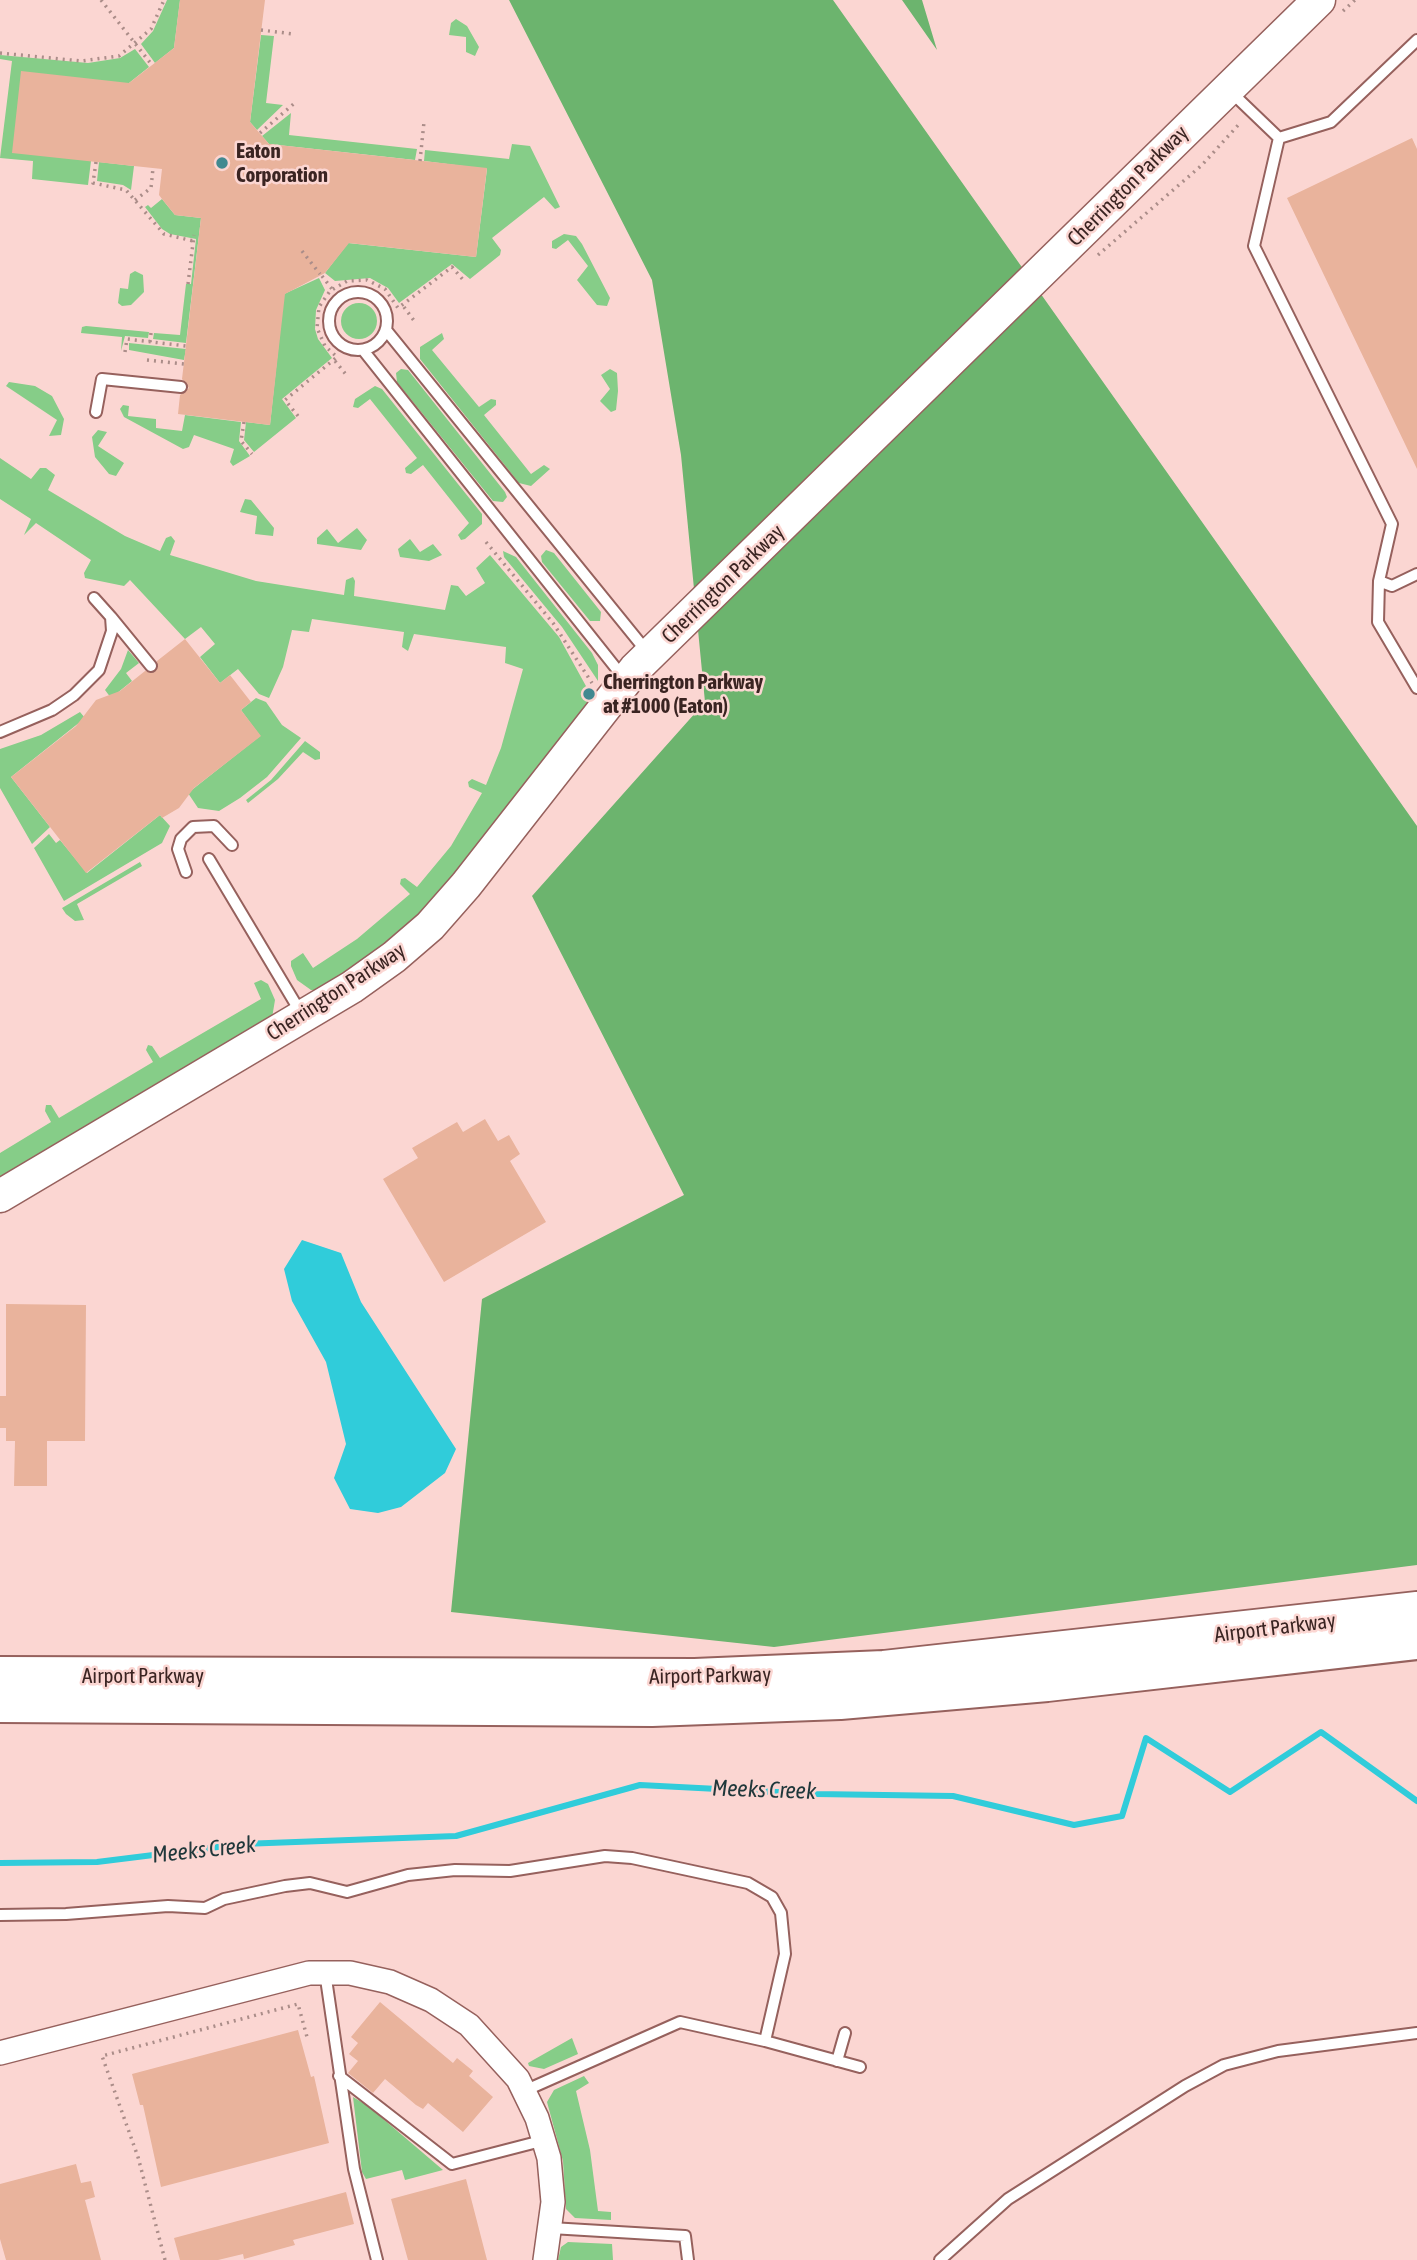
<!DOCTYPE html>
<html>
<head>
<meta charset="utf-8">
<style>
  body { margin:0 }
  canvas { display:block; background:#fbd6d2 }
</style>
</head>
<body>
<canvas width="1417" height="2260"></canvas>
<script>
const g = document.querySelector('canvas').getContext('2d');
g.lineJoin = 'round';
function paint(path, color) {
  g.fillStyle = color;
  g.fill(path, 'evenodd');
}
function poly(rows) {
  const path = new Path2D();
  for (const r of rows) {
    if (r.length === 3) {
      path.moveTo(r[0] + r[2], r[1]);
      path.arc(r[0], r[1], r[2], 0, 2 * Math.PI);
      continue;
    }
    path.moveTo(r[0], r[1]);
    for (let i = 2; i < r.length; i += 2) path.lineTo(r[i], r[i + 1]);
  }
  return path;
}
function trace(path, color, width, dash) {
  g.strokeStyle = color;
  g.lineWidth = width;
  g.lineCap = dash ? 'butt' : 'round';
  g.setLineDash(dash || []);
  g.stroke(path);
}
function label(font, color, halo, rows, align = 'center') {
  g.font = font + ' "Asap Condensed",sans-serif';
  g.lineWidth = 5;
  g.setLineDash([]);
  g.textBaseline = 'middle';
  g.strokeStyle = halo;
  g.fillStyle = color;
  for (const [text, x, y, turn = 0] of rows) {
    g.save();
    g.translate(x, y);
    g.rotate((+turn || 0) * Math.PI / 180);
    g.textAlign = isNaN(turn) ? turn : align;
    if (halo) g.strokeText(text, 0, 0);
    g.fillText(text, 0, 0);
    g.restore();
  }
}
const green = poly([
  [167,0,180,0,174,48,155,63,141,44,153,31],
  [456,19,467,26,479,47,475,56,466,52,466,37,449,35,451,23],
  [261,35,274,36,266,103,283,105,257,130,250,122],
  [135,49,149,67,129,83,91,161,88,185,32,179,33,161,0,158,12,61,0,59,0,55,88,63,120,58],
  [291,113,289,135,417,149,415,160,269,144,262,136],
  [512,144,530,146,560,207,555,209,544,197,492,238,501,250,500,255,470,279,452,264,399,303,388,288,370,278,335,281,325,273,348,243,476,257,487,169,424,161,425,150,509,159],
  [99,162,134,166,131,190,123,185,97,181],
  [162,199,175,215,201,218,186,343,153,339,154,333,180,335,186,284,191,284,196,239,170,234,162,229,145,207,148,205,151,208],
  [564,234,576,236,582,244,610,298,607,306,597,305,577,280,588,266,568,240,556,249,552,248,552,241],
  [135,271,143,275,144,292,131,305,122,306,118,303,120,288,128,289,130,274],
  [319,278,325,290,316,310,315,329,318,339,332,358,282,399,296,418,254,452,244,440,246,422,270,425,284,294],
  [359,321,18],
  [86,326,149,332,148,338,125,336,121,351,122,337,81,333,82,327],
  [442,333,444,339,432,350,479,407,491,399,496,400,496,405,484,415,531,474,544,465,550,469,531,486,519,483,420,359,420,347],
  [129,343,186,349,184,360,129,350],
  [401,369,408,370,505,492,507,497,503,502,493,501,397,382,396,373],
  [610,369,617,373,618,391,616,410,611,412,600,401,610,389,601,375],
  [9,382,35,386,52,396,64,419,61,435,49,436,57,420,6,386],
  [375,386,382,389,482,514,482,524,465,539,461,540,458,535,469,523,423,465,411,474,406,473,405,468,417,458,370,399,358,408,353,407,355,399],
  [123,405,129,406,128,416,156,419,156,428,182,431,185,415,241,422,239,441,250,456,233,466,230,462,234,449,194,435,189,447,183,449,124,417,120,409],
  [98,430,107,432,98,446,124,463,116,476,109,474,95,457,92,437],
  [0,458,31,479,40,468,46,468,55,475,48,490,125,536,160,551,166,538,171,536,175,541,170,555,256,581,344,595,346,580,353,577,355,581,354,596,445,610,451,585,458,586,466,596,485,583,476,568,490,555,559,637,592,697,459,876,378,955,316,990,311,990,297,980,291,966,291,961,303,953,313,968,357,939,410,894,400,884,401,879,405,878,417,887,451,846,482,793,469,787,468,782,472,779,486,785,501,748,523,669,505,663,506,647,414,634,408,651,402,647,404,632,312,619,309,632,292,630,283,667,269,698,259,694,238,669,220,683,200,657,215,644,201,627,185,639,130,580,124,586,85,578,84,573,91,560,36,523,24,535,31,519,0,499],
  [245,499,251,500,274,528,273,536,255,534,257,516,240,512],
  [357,528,367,540,361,550,317,544,317,538,327,529,338,543],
  [410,539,420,552,433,544,442,555,429,561,400,557,398,549],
  [546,550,554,553,601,612,600,621,590,621,542,562,541,556],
  [503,551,516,557,592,653,598,665,598,681,562,627,504,557],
  [128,650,139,663,126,673,132,681,111,698,105,690,121,669],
  [256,698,266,702,282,725,301,738,267,777,240,798,219,811,198,808,188,793,260,736,241,710],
  [80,712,85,718,11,777,50,827,32,844,0,788,0,749,41,735],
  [305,741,320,752,320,759,315,760,303,752,278,779,248,803,246,800,271,780],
  [160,815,170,826,162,843,64,901,34,848,49,834,56,843,60,840,87,873],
  [140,862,142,866,77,904,84,920,75,921,66,914,62,908],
  [261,980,268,984,275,1000,272,1018,0,1183,0,1153,51,1122,45,1111,46,1105,51,1105,59,1118,153,1062,146,1050,148,1045,152,1046,160,1058,261,999,254,983],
  [572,2038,578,2054,544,2069,529,2066,528,2063],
  [584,2076,589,2083,576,2091,590,2150,598,2211,611,2212,611,2220,575,2218,566,2209,563,2161,547,2102,554,2090],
  [353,2097,368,2106,443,2170,405,2180,402,2170,366,2179,362,2172],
  [568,2242,612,2244,613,2260,558,2260,561,2247]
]);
const forest = poly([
  [509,0,833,0,1417,826,1417,1565,774,1647,451,1612,482,1299,684,1195,532,896,705,702,681,455,652,280],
  [902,0,922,0,937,50]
]);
const water = poly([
  [302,1240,341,1253,361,1302,456,1449,445,1473,401,1507,378,1513,350,1509,334,1478,346,1444,326,1362,292,1301,284,1269]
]);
const stream = poly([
  [0,1863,97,1862,242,1844,456,1836,640,1785,815,1794,953,1796,1074,1825,1122,1816,1146,1738,1230,1792,1321,1732,1417,1801]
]);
const building = poly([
  [180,0,265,0,250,122,269,144,487,168,476,257,349,243,325,273,285,294,270,425,178,414,180,395,189,388,182,379,201,218,175,215,162,199,159,195,162,169,12,153,21,71,129,83,174,48],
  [1412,138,1417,149,1417,469,1287,198],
  [185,639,220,683,230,675,251,702,241,710,261,736,194,788,179,808,162,818,160,815,86,873,11,777,76,726,96,700,120,691,145,671,155,672,157,661],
  [485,1119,498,1141,509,1135,520,1154,510,1161,546,1222,444,1282,383,1179,418,1158,412,1148,457,1122,463,1132],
  [6,1304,86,1305,85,1441,47,1441,47,1486,14,1486,15,1441,6,1441,6,1428,0,1428,0,1396,6,1396],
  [380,2002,453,2063,457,2058,473,2071,469,2076,493,2097,463,2132,428,2103,423,2109,416,2105,385,2079,373,2093,348,2073,358,2061,349,2054,358,2043,351,2037],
  [298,2030,311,2077,314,2076,329,2143,161,2187,143,2105,140,2105,132,2074],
  [76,2164,81,2183,91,2181,95,2197,85,2200,101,2260,6,2260,0,2239,0,2184],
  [466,2179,487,2260,408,2260,391,2199],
  [346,2192,354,2224,293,2240,295,2245,244,2259,243,2254,218,2260,180,2260,174,2238]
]);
const path = poly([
  [101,0,152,65],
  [1343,11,1355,0],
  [261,30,293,34],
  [0,53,81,61,119,56,151,29,164,0],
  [260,133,297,101],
  [420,161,424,122],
  [96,162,93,183,126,190,164,234,193,241],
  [135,200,151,188,153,168],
  [302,251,320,274],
  [1098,255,1202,165,1241,122],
  [322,276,332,289],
  [188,284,194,235],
  [404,307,415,322],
  [150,342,151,333],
  [125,352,127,339,186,346],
  [147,360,184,364],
  [335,361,348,377],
  [298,416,285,400,337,357,325,346,317,328,319,307,330,291,347,281,367,280,385,289,398,308,452,267,465,282],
  [244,422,241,441,252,454],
  [486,542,553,623,592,683],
  [165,2260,138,2157,102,2056,298,2004,307,2037]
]);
const lane = poly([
  [1229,90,1279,138,1254,246,1392,524,1379,581,1392,586,1417,574],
  [1279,138,1331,122,1417,40],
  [358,321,29],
  [386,330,648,653],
  [363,350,623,677],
  [96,412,102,379,181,387],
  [1379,581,1378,622,1417,688],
  [111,617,151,666],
  [0,732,52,710,74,695,99,670,112,631,111,617,94,598],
  [209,859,301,1013],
  [186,872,178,849,181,839,193,827,214,826,232,845],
  [0,1915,66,1914,168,1906,205,1908,224,1899,285,1886,310,1883,347,1892,408,1875,455,1870,510,1871,605,1856,632,1858,748,1883,772,1897,781,1913,785,1954,765,2041],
  [325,1972,354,2169,377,2260],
  [837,2061,845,2033],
  [339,2076,452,2164,545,2140],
  [524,2091,680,2022,765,2041,860,2067],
  [551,2228,685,2236,688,2260],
  [940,2260,1008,2199,1185,2086,1224,2065,1278,2051,1417,2033]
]);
const street = poly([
  [0,2053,309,1973,350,1973,390,1982,431,2000,469,2025,518,2079,537,2118,549,2158,553,2202,545,2260]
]);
const secondary = poly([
  [0,1196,352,987,394,957,430,926,466,885,635,669,1319,0]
]);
const highway = poly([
  [0,1676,695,1678,884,1670,1417,1611],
  [0,1703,652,1707,840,1700,1047,1682,1417,1640]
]);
const markers = [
  [222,163,7,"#418990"],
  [589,694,7,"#418990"]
];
const poiNames = [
  ["Eaton",236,151],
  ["Corporation",236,175],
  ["Cherrington Parkway",603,682],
  ["at #1000 (Eaton)",603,706]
];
const streetNames = [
  ["Cherrington Parkway",1128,186,-45],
  ["Cherrington Parkway",723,584,-44],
  ["Cherrington Parkway",336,992,-33],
  ["Airport Parkway",1275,1628,-7],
  ["Airport Parkway",143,1676],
  ["Airport Parkway",710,1676,-1]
];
const waterNames = [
  ["Meeks Creek",764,1790,2],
  ["Meeks Creek",204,1850,-6]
];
paint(green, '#86cd88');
paint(forest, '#6cb46e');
paint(water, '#30ccda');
trace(stream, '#30ccda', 6);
paint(building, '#e9b39c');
trace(lane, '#96615d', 14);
trace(street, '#96615d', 26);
trace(secondary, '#96615d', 35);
trace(highway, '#96615d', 42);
trace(path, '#ab8d89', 3.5, [2, 5]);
trace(lane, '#fff', 10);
trace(street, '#fff', 23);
trace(secondary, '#fff', 32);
trace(highway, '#fff', 38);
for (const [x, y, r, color] of markers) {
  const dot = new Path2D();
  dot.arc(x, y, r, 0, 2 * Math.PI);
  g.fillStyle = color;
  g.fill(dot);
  trace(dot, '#fbd6d2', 2.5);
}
label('bold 21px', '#3a2422', '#fbd6d2', poiNames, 'left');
label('21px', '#3a2422', '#fbd6d2', streetNames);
label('italic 23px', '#20383b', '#fbd6d2', waterNames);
</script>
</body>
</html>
